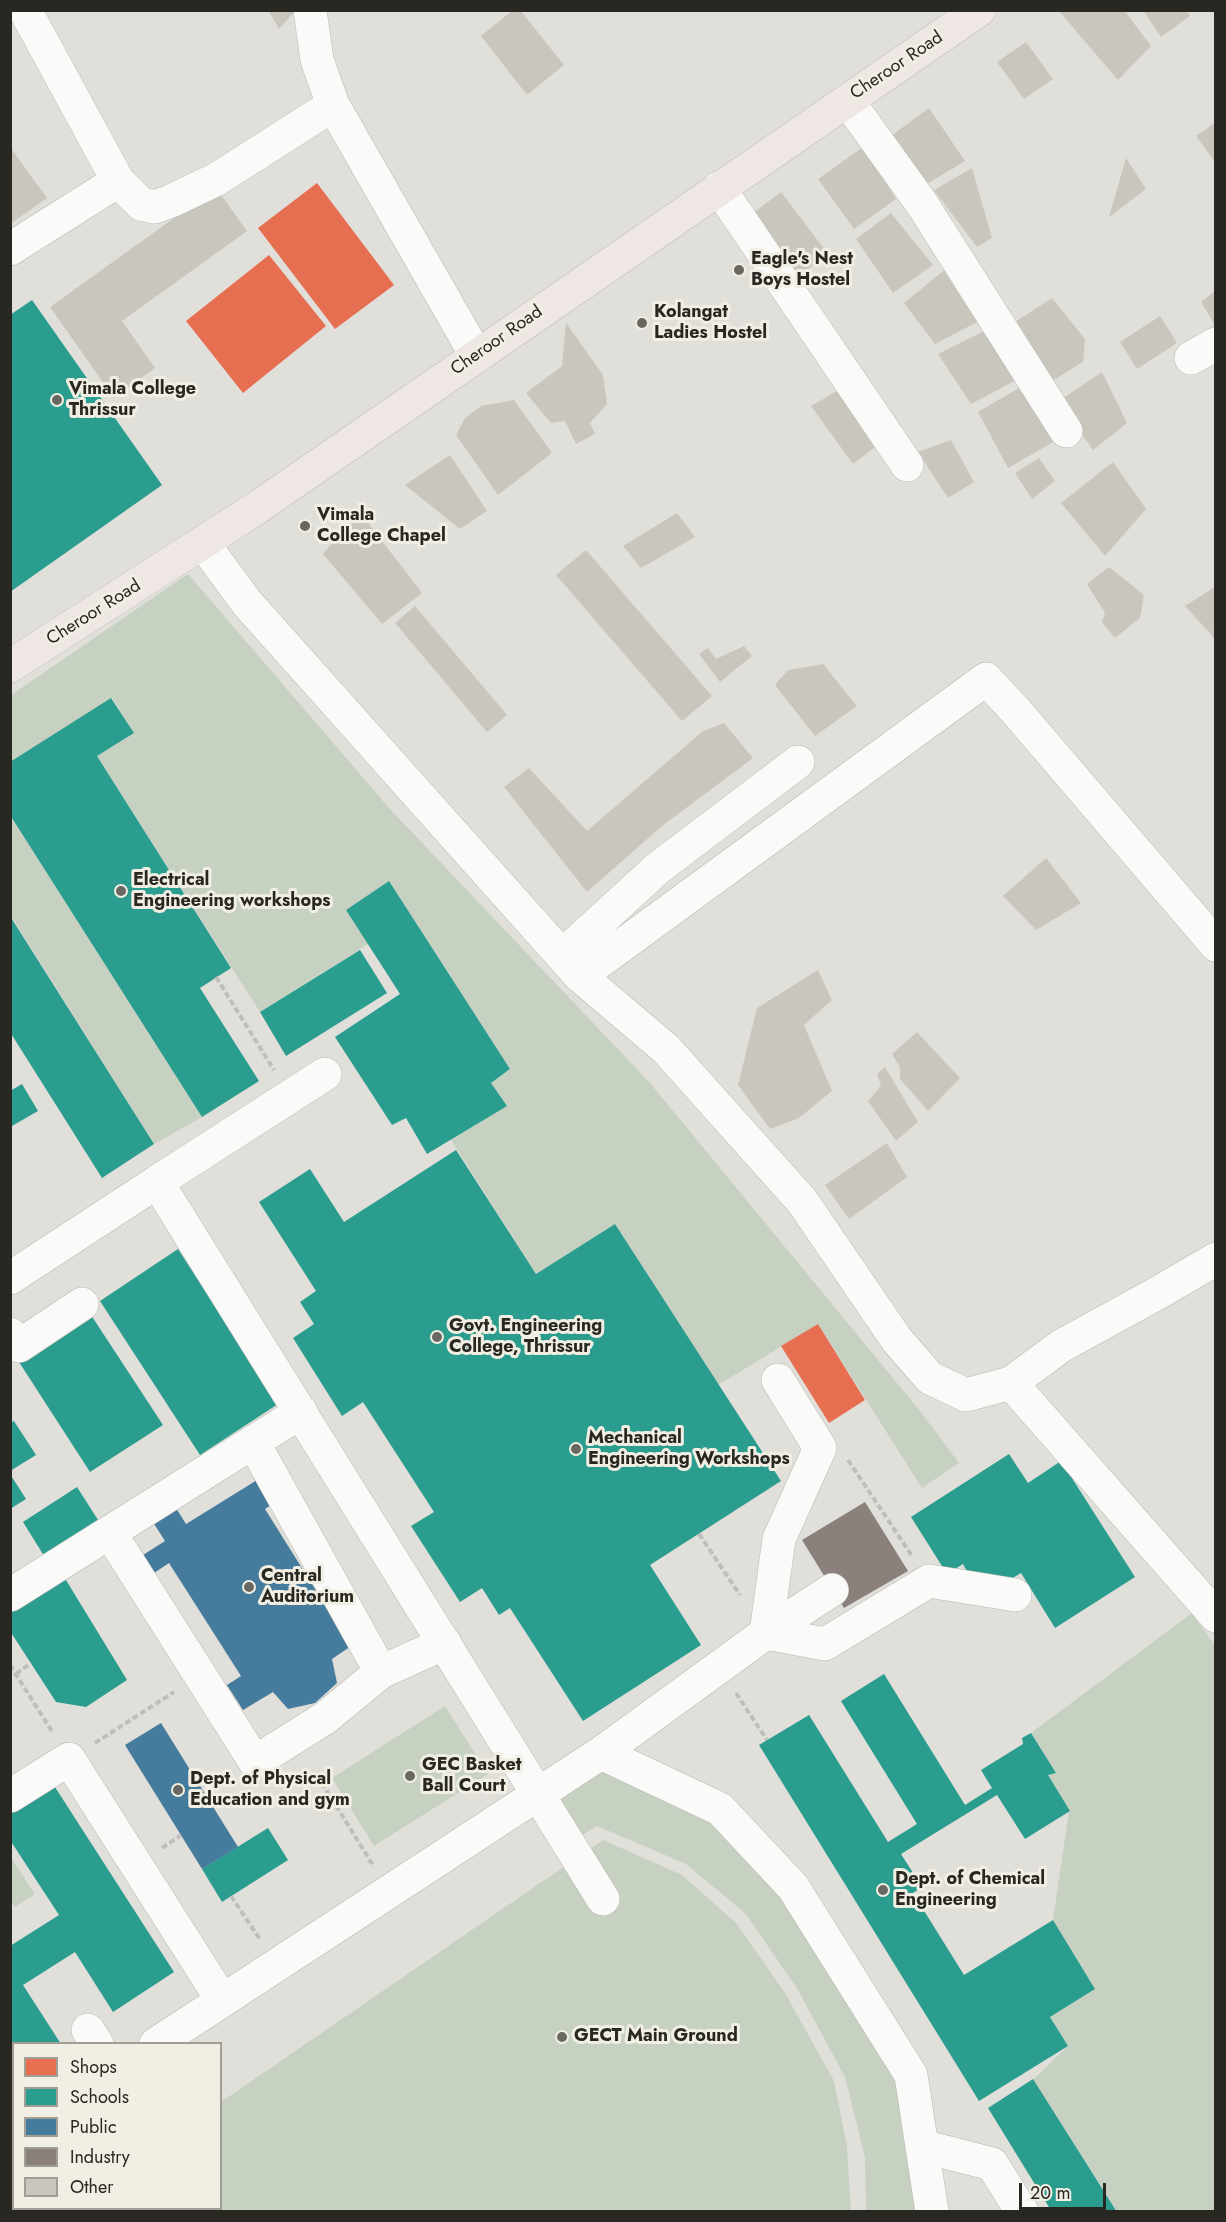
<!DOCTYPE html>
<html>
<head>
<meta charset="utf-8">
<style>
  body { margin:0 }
  #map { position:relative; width:1226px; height:2222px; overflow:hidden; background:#e0dfda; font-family:Jost,sans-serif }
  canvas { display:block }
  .frame { position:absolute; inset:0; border:12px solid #282722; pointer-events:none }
  .legend { position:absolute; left:12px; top:2042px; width:210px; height:168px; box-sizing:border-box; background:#f1eee3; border:2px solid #a19e96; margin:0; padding:8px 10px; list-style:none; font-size:18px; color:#282722 }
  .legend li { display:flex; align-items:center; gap:12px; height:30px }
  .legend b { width:30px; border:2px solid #a19e96 }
  .scale { position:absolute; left:1019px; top:2183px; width:87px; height:27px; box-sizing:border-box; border:3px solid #282722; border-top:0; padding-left:8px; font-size:18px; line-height:21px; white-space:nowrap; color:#282722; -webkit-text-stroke:4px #f1eee3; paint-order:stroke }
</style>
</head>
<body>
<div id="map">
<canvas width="1226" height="2222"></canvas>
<div class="frame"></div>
<ul class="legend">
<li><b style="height:16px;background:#e76f51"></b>Shops</li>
<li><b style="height:16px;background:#2a9d8f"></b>Schools</li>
<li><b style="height:16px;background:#457b9d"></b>Public</li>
<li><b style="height:16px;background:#8a817c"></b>Industry</li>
<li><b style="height:16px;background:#c9c7bd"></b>Other</li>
</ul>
<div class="scale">20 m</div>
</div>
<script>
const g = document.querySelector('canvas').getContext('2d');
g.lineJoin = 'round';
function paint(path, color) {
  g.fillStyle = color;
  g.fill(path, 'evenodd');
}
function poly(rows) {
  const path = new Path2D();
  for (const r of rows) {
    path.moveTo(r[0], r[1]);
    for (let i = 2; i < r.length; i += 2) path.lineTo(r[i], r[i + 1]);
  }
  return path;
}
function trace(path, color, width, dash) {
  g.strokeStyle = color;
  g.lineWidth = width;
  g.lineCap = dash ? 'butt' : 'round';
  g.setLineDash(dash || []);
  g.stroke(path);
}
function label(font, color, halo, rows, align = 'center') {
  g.font = font + ' Jost,sans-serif';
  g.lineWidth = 6;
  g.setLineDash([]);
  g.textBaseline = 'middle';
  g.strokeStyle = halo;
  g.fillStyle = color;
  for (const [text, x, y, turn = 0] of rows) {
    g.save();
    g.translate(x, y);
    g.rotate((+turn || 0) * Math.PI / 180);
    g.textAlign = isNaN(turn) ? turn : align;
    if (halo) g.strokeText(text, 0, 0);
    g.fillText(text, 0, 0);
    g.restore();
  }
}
const green = poly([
  [188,574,389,808,650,1083,920,1411,959,1463,922,1488,818,1324,718,1385,615,1224,536,1274,451,1140,506,1106,491,1083,510,1069,389,881,346,910,368,944,260,1012,97,756,134,733,112,698,11,762,11,695],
  [10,815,202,1117,154,1144,11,916],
  [1192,1613,1215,1646,1215,2211,1117,2211,1033,2080,1068,2046,1050,2017,1095,1989,1053,1920,1069,1811,1048,1775,1056,1773,1031,1733],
  [445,1706,488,1774,374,1846,332,1778],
  [601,1766,713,1815,788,1896,900,2077,919,2211,866,2211,865,2157,845,2077,798,1990,746,1914,686,1864,597,1826,576,1839,551,1798],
  [603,1840,682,1875,736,1923,785,1993,834,2081,847,2147,851,2211,103,2212,105,2208,220,2208,221,2102],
  [10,1856,35,1894,15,1907,11,1901]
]);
const shops = poly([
  [317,183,394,285,335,329,258,228],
  [269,255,326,326,243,393,186,321],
  [818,1324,865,1400,829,1423,781,1346]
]);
const schools = poly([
  [32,300,162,485,10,592,10,315],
  [111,698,134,733,97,756,231,968,200,988,259,1081,202,1117,10,815,10,762],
  [389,881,510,1069,491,1083,507,1106,427,1154,406,1118,392,1125,335,1037,400,994,346,910],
  [10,916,154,1144,102,1178,10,1032],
  [360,950,387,993,286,1056,260,1012],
  [22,1084,38,1111,12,1126,10,1123,10,1091],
  [456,1150,536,1274,615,1224,781,1481,650,1565,701,1645,583,1721,510,1608,499,1615,482,1588,460,1602,411,1526,434,1512,363,1402,342,1416,293,1338,314,1324,300,1302,316,1291,259,1202,310,1169,344,1222],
  [178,1249,278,1404,200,1455,100,1301],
  [91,1315,163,1425,90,1472,19,1362],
  [14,1421,36,1455,10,1471,10,1423],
  [1009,1454,1028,1483,1061,1461,1135,1577,1055,1628,1021,1573,1006,1582,970,1577,963,1564,947,1574,911,1517],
  [10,1474,26,1499,10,1509],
  [77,1487,100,1523,46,1559,23,1522],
  [58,1567,127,1680,86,1707,56,1702,10,1631,10,1619,18,1591],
  [884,1674,965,1805,992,1788,981,1770,1023,1744,1022,1738,1031,1733,1056,1773,1048,1775,1070,1811,1025,1839,997,1795,901,1854,922,1887,913,1893,964,1975,1053,1920,1095,1989,1050,2017,1068,2046,979,2101,759,1745,809,1715,888,1842,917,1824,841,1701],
  [53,1784,174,1972,113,2012,75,1952,23,1985,61,2044,14,2044,14,2081,11,2083,10,1946,59,1915,10,1840,10,1811],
  [268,1828,288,1860,222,1902,202,1869],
  [1033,2079,1117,2212,1052,2212,988,2108]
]);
const public = poly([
  [262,1477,277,1501,265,1509,335,1621,360,1640,332,1659,337,1683,315,1703,288,1709,273,1692,243,1710,227,1685,241,1676,169,1563,154,1573,143,1555,165,1541,151,1519,174,1505,186,1524],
  [161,1723,238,1847,202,1869,125,1745]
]);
const industry = poly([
  [865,1502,908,1571,844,1608,802,1540]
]);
const building = poly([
  [268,10,296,10,279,29],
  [513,10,520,10,564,65,527,95,481,36],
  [1058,10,1124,10,1151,46,1118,80],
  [1143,10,1186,10,1190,16,1161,37],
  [1026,42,1053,79,1024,99,997,62],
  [929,108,965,161,925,185,891,136],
  [1216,122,1216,163,1196,136],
  [10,147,47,198,10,224],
  [863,147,896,199,854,229,818,179],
  [1126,158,1146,189,1109,217],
  [972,168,992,238,977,247,934,190],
  [216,188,247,231,122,321,155,368,114,398,50,307],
  [781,192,828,254,799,276,753,213],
  [891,213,933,265,893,293,856,239],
  [948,267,983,319,935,344,904,303],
  [1216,290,1216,327,1201,302],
  [1052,298,1085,339,1083,362,1047,384,1015,322],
  [1160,316,1177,343,1137,369,1120,342],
  [566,323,603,375,607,404,590,423,595,434,576,444,565,421,551,423,526,393,562,366],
  [986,330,1018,379,971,404,938,354],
  [1102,372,1127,423,1093,450,1059,401],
  [1019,388,1055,441,1008,468,978,412],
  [839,390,879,444,853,464,811,406],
  [514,400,552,453,498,495,456,435,465,418,481,406],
  [951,440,974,482,948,498,918,452],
  [450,455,487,511,460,529,405,485],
  [1039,458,1055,481,1032,499,1015,473],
  [1113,462,1146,509,1105,556,1061,503],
  [359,511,422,593,382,624,323,554],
  [677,513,695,537,641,568,623,546],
  [586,550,712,696,682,721,556,575],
  [1109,567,1144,595,1140,618,1115,638,1102,622,1105,613,1087,584],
  [1216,586,1216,640,1185,606],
  [415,606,507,715,487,732,395,623],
  [744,646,752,656,720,682,699,654,708,648,716,659],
  [823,664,857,706,815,736,775,685,788,670],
  [724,723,753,758,662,826,587,892,504,787,529,768,587,831,703,731],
  [1046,858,1081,903,1036,930,1003,896],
  [818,970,832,1000,804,1025,832,1091,799,1118,770,1129,738,1085,757,1008],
  [917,1032,960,1078,928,1111,900,1079,900,1067,892,1054],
  [885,1067,918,1122,896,1141,868,1101,881,1086,877,1074],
  [887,1143,907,1177,849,1219,825,1185]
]);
const path = poly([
  [216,977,274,1070],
  [848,1460,912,1556],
  [699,1534,740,1595],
  [10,1665,53,1733],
  [16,1674,31,1663],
  [736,1693,767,1740],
  [95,1743,174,1692],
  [317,1775,374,1867],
  [162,1848,181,1835],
  [231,1896,261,1941]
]);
const minor = poly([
  [25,10,118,181,141,204,155,207,171,201,217,179,333,105,476,355],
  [310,10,317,60,333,105],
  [848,101,922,204,1066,431],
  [719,188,907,465],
  [10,249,118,181],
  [1191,358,1216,344],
  [203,543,247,603,580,976,666,1049,802,1201,897,1340,930,1378,966,1395,1011,1383,1061,1346,1156,1294,1216,1259],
  [563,955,658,868,798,762],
  [580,976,986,679,1015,710,1216,945],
  [325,1074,157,1182,603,1899],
  [10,1278,157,1182],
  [10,1334,19,1346,82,1304],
  [1011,1383,1216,1616],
  [253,1442,381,1672],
  [110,1533,255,1762,325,1718,381,1672,445,1643],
  [10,1595,301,1412],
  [766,1633,779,1539,820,1448,778,1380],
  [766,1633,832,1590],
  [601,1753,720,1809,793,1887,911,2075,932,2212],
  [10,1796,69,1759,222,2000],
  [88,2030,97,2044],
  [156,2044,601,1753,766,1633,825,1644,929,1581,1015,1595],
  [10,2138,14,2136],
  [922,2146,992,2164,1022,2212]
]);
const major = poly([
  [10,666,255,509,979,10]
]);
const markers = [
  [739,270,6,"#686762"],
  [642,323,6,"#686762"],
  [57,400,6,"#686762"],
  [305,526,6,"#686762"],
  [121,891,6,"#686762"],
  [437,1337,6,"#686762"],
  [576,1449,6,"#686762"],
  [249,1587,6,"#686762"],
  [410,1776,6,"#686762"],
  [178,1790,6,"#686762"],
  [883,1890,6,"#686762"],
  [562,2037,6,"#686762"]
];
const streetNames = [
  ["Cheroor Road",897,66,-34],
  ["Cheroor Road",497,341,-35],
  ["Cheroor Road",94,613,-32]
];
const poiNames = [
  ["Eagle's Nest",751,260],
  ["Boys Hostel",751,281],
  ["Kolangat",654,313],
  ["Ladies Hostel",654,334],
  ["Vimala College",69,390],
  ["Thrissur",69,411],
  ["Vimala",317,516],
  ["College Chapel",317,537],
  ["Electrical",133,881],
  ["Engineering workshops",133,902],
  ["Govt. Engineering",449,1327],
  ["College, Thrissur",449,1348],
  ["Mechanical",588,1439],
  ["Engineering Workshops",588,1460],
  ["Central",261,1577],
  ["Auditorium",261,1598],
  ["GEC Basket",422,1766],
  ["Ball Court",422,1787],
  ["Dept. of Physical",190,1780],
  ["Education and gym",190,1801],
  ["Dept. of Chemical",895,1880],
  ["Engineering",895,1901],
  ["GECT Main Ground",574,2037]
];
paint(green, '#c6d1c2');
paint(shops, '#e76f51');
paint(schools, '#2a9d8f');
paint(public, '#457b9d');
paint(industry, '#8a817c');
paint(building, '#c9c7bd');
trace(minor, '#b7b6b2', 34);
trace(major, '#bdbcb9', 34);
trace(path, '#bfbebc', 4, [6, 3]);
trace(minor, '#fafaf9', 33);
trace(major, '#eee7e4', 33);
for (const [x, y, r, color] of markers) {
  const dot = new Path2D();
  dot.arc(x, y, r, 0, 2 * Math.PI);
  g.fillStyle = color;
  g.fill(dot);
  trace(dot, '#f1eee3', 2);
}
label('18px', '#282722', '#f1eee3', streetNames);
label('bold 18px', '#282722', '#f1eee3', poiNames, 'left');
</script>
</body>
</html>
